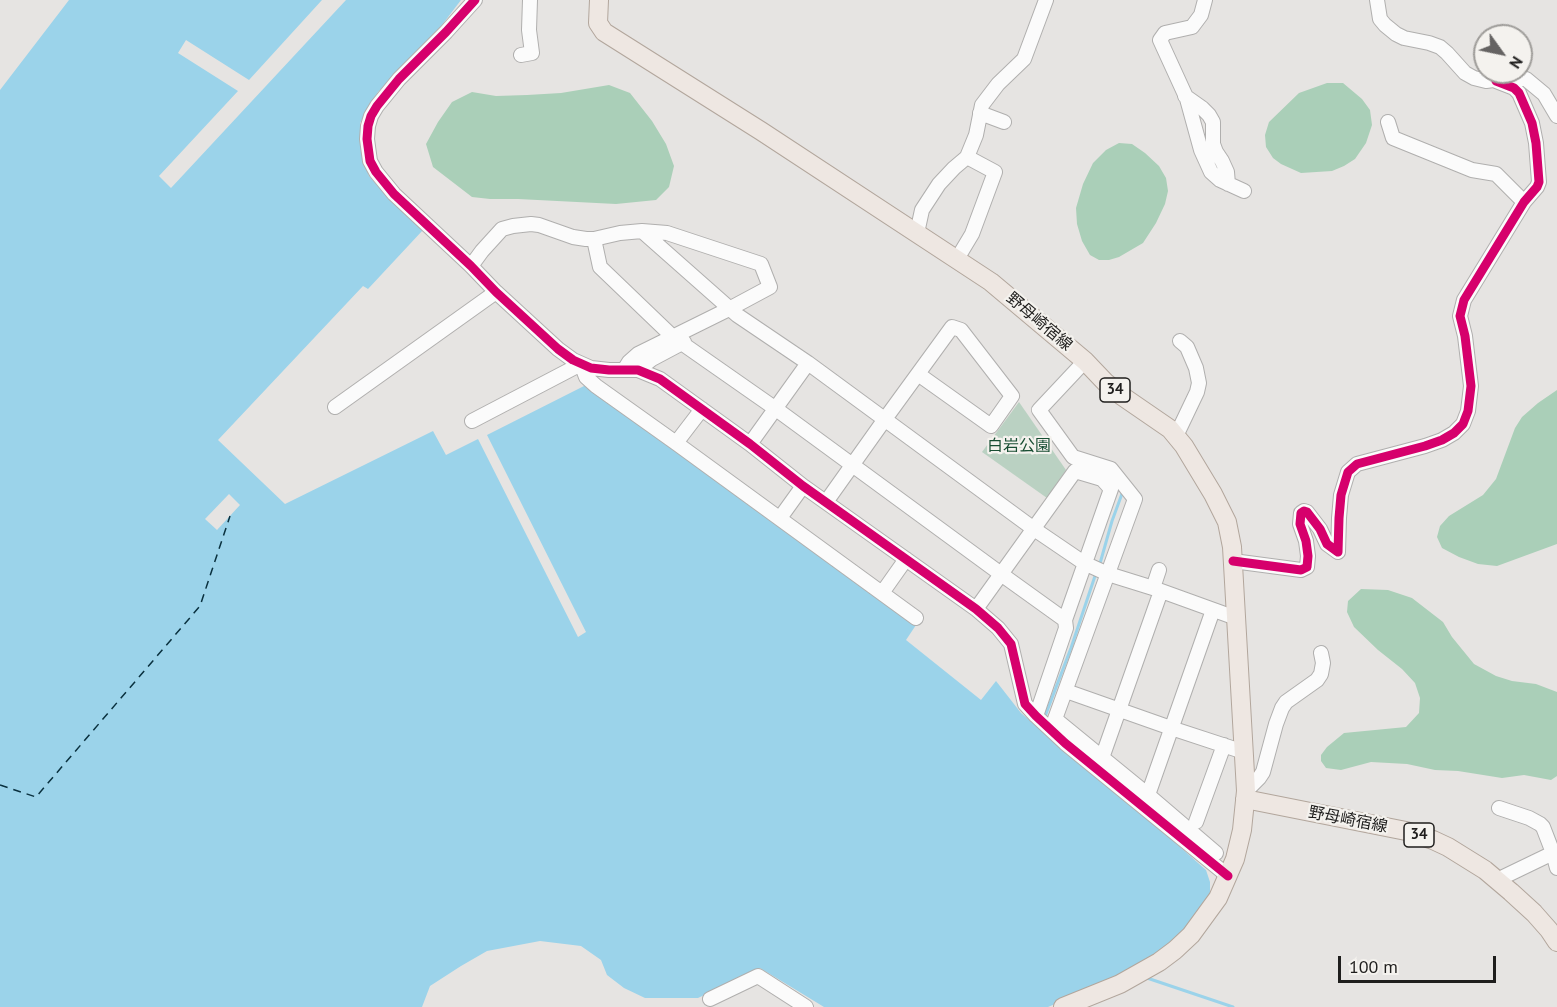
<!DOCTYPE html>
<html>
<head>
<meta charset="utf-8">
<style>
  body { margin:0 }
  #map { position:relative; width:1557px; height:1007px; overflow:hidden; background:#e6e4e2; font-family:"PT Sans",sans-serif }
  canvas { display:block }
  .north { position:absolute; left:1473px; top:24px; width:60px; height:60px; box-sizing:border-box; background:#f4f2ee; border:2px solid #9f9d9a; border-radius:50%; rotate:123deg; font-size:16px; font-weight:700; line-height:24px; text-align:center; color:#1f1e1d }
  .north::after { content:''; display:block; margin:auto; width:21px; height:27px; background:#656362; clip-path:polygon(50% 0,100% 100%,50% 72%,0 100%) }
  .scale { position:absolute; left:1338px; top:956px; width:158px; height:27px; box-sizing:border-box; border:3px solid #1f1e1d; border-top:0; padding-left:8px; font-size:18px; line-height:21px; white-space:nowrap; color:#1f1e1d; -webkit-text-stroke:4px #f4f2ee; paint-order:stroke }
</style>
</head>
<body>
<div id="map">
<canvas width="1557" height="1007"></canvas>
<div class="north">N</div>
<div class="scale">100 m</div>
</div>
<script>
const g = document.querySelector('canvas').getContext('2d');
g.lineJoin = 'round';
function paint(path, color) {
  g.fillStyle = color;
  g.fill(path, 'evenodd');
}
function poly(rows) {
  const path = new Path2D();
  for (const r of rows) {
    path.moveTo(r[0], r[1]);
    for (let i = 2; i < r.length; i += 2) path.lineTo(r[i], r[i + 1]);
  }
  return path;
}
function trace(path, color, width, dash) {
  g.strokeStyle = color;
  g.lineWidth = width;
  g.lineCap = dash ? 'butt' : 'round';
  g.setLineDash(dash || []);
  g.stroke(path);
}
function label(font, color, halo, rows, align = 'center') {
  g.font = font + ' "PT Sans","Noto Sans JP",sans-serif';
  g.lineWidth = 4.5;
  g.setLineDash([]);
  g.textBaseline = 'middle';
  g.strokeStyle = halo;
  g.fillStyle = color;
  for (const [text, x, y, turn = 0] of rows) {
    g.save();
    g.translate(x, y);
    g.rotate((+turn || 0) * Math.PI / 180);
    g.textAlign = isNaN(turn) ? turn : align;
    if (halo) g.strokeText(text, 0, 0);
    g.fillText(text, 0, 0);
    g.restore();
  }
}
const green = poly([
  [1019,402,1066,470,1047,498,982,452]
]);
const forest = poly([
  [1327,83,1343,83,1362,99,1370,110,1372,125,1366,143,1355,159,1344,166,1332,171,1301,173,1281,164,1273,158,1266,147,1265,135,1269,122,1299,93],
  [609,85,630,93,652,121,666,144,674,166,669,187,656,200,616,204,518,199,490,199,472,197,433,167,426,144,438,122,452,102,472,92,496,96,527,95,561,93],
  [1119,143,1132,144,1145,153,1159,166,1166,178,1168,191,1165,204,1156,223,1143,243,1119,257,1109,260,1099,260,1090,255,1082,241,1077,224,1076,208,1083,184,1093,163,1106,150],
  [1557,390,1557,544,1497,566,1478,564,1459,557,1442,548,1437,537,1440,526,1449,516,1483,495,1496,479,1515,428,1522,417,1538,403],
  [1361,589,1388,590,1412,598,1443,622,1452,637,1474,664,1496,676,1512,681,1536,684,1557,692,1557,776,1551,780,1524,775,1502,778,1458,771,1435,770,1407,764,1371,762,1341,770,1326,768,1321,761,1321,755,1327,747,1344,733,1406,727,1419,713,1420,698,1415,683,1402,669,1378,650,1354,627,1347,612,1348,601]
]);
const water = poly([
  [69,0,322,0,249,80,186,40,178,53,238,91,159,176,171,188,346,0,461,0,442,25,378,92,360,123,361,152,369,176,394,204,423,230,368,289,363,286,218,440,285,504,433,431,446,455,478,439,578,637,586,632,487,435,586,385,916,625,906,640,981,700,996,681,1021,713,1096,776,1144,815,1206,870,1210,882,1210,902,1178,938,1126,974,1048,1007,824,1007,760,968,698,998,645,998,624,988,607,975,601,960,581,946,540,941,487,951,461,966,430,986,422,1007,0,1007,0,90]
]);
const pier = poly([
  [229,494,240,505,217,530,205,519]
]);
const stream = poly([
  [1099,567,1112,521,1123,491],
  [1044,719,1071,648,1096,573],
  [1147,978,1233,1007]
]);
const ferry = poly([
  [0,785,36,797,200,606,230,516]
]);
const minor = poly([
  [475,0,446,32,399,79,377,106,371,116,368,126,367,139,370,161,376,172,394,194,471,266,496,292,558,349,573,360,591,368,609,370,638,370,660,379,750,444,803,486,976,609,998,628,1011,644,1025,704,1036,716,1065,743,1228,876],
  [1205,0,1201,15,1192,27,1165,33,1160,40,1187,99,1201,150,1211,172,1220,180,1244,191],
  [1377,0,1380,19,1385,25,1396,34,1404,38,1429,43,1440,47,1447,53,1465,73,1474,78,1486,81,1508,78,1526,79,1544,94,1557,116],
  [521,55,532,53,529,30,530,0],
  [1185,96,1202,108,1209,115,1213,122,1213,144,1216,152,1222,161,1227,172,1228,184],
  [980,113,1004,122],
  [1388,122,1393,138,1472,170,1496,174,1524,202],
  [642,231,737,315,808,363,1034,529,1084,563,1108,574,1153,588,1236,618],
  [917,233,922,210,939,184,954,168,967,157,976,135,982,105,998,84,1024,59,1046,0],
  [594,239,600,267,673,337,776,409,1001,574,1065,620],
  [957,259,972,234,995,172,967,157],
  [471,266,482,251,502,229,513,226,531,224,539,225,573,237,586,239,594,239,620,233,642,231,667,233,761,264,770,287,729,309,638,354,629,362,624,370],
  [1085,361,1039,410,1073,457,1111,469,1135,499,1055,719,1148,795,1216,853],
  [638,370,652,359,684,342],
  [335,407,496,292],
  [472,421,581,364,586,377,596,386,676,443,916,618],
  [1176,436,1197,392,1199,383,1196,368,1187,347,1180,341],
  [676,443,702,409],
  [750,444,808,363],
  [826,502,885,419,952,327,961,330,1012,396,991,426,918,374],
  [780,518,803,486],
  [1233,561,1301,570,1307,567,1308,556,1306,541,1300,524,1301,513,1304,511,1307,512,1320,529,1327,544,1338,552,1339,518,1341,495,1348,472,1357,464,1425,446,1442,440,1454,433,1463,424,1468,411,1471,386,1465,336,1460,316,1464,300,1524,202,1537,187,1539,182,1536,143,1532,123,1519,93,1514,88,1496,81],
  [1153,588,1159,570],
  [882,593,906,559],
  [976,609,1075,471,1102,479,1111,489,1065,620,1066,628,1036,716],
  [1066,691,1171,728,1244,752],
  [1102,758,1161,591],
  [1246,791,1259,778,1263,772,1276,724,1282,708,1286,702,1317,680,1321,674,1323,663,1321,653],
  [1148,795,1213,610],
  [1499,808,1529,818,1540,824,1543,827,1553,853,1557,868],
  [1196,822,1224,745],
  [1497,880,1553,853],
  [710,999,758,976,806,1007]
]);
const major = poly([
  [599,0,598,23,604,32,761,131,991,282,1085,361,1105,382,1122,396,1170,429,1184,446,1213,494,1227,522,1232,547,1246,791,1242,830,1235,859,1218,898,1191,935,1175,950,1159,962,1120,984,1063,1007],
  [1245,799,1406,831,1433,840,1448,847,1485,870,1511,892,1534,913,1549,930,1557,942]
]);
const cycleway = poly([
  [475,0,446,32,399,79,377,106,371,116,368,126,367,139,370,161,376,172,394,194,471,266,496,292,558,349,573,360,591,368,609,370,638,370,660,379,750,444,803,486,976,609,998,628,1011,644,1025,704,1036,716,1065,743,1228,876],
  [1233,561,1301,570,1307,567,1308,556,1306,541,1300,524,1301,513,1304,511,1307,512,1320,529,1327,544,1338,552,1339,518,1341,495,1348,472,1357,464,1425,446,1442,440,1454,433,1463,424,1468,411,1471,386,1465,336,1460,316,1464,300,1524,202,1537,187,1539,182,1536,143,1532,123,1519,93,1514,88,1496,81]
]);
const shields = [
  [1115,390,30],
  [1419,835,30]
];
const shieldNames = [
  ["34",1115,390],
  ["34",1419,835]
];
const streetNames = [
  ["野母崎宿線",1039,322,40],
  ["野母崎宿線",1348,820,11]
];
const parkNames = [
  ["白岩公園",1019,446]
];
paint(green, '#bad1c2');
paint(forest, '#aacfb8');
paint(water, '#9bd3ea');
paint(pier, '#e6e4e2');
trace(stream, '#9bd3ea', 3);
trace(ferry, '#0a313f', 1.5, [8, 6]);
trace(minor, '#b0afae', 16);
trace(major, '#b2a69c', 20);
trace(minor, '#fbfbfb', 14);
trace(major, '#eee7e2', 18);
trace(cycleway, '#d6006c', 9);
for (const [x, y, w] of shields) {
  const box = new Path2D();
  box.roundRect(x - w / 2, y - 12, w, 24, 4.5);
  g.fillStyle = '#f4f2ee';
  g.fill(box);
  trace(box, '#1f1e1d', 1.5);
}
label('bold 15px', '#1f1e1d', null, shieldNames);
label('16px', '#1f1e1d', '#f4f2ee', streetNames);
label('16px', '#184e33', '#f4f2ee', parkNames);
</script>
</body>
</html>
